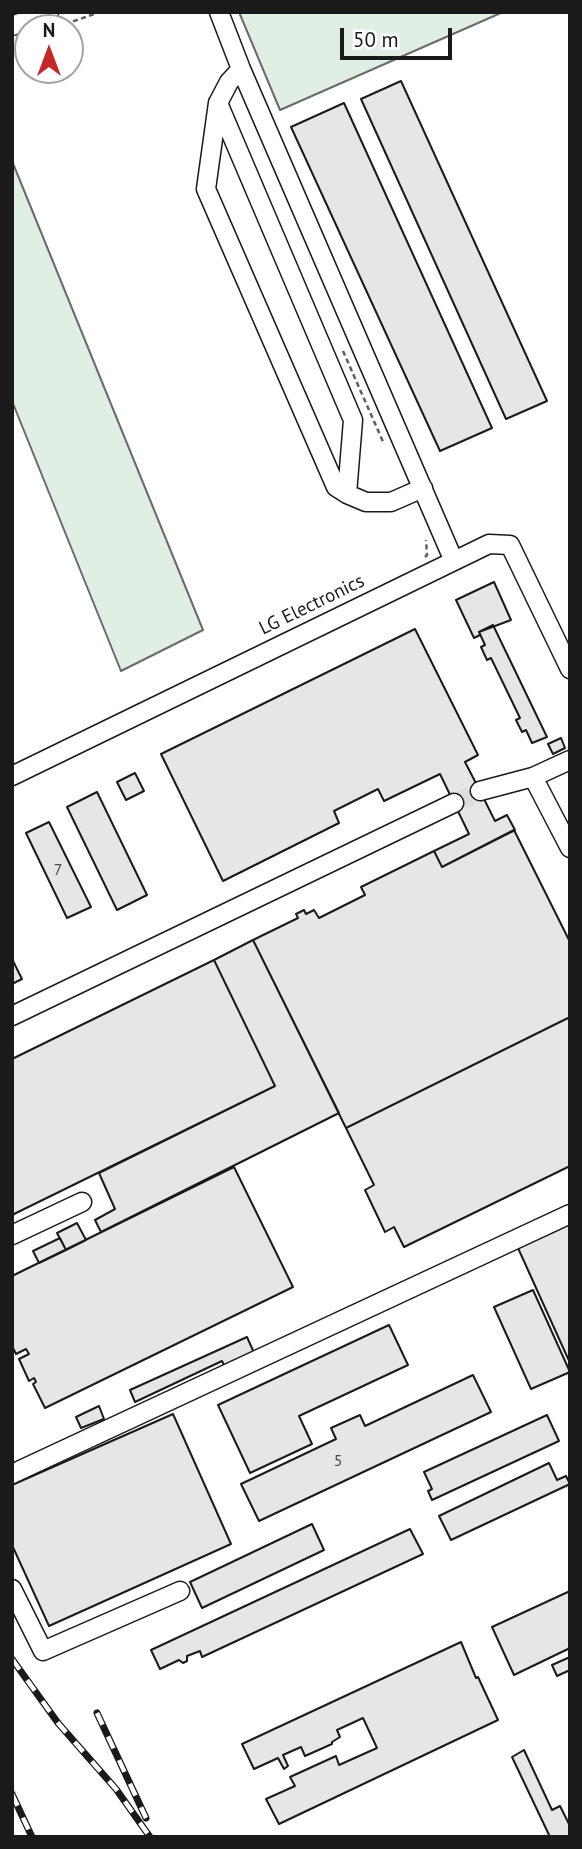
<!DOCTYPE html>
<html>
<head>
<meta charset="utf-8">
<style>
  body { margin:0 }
  #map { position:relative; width:582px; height:1849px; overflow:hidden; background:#fff; font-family:"PT Sans",sans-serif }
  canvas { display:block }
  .frame { position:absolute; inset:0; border:14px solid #1a1a1a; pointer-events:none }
  .north { position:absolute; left:14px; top:14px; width:70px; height:70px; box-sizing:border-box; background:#fff; border:2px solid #a3a3a3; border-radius:50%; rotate:0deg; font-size:19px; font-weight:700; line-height:28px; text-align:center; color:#1a1a1a }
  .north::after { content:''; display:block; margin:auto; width:24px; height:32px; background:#c62828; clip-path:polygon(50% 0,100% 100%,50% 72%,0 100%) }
  .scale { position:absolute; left:340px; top:28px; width:112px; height:32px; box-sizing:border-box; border:4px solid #1a1a1a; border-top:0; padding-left:9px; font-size:21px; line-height:24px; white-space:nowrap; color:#1a1a1a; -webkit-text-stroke:5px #fff; paint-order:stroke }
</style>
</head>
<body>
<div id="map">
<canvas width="582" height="1849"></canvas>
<div class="frame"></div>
<div class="north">N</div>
<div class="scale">50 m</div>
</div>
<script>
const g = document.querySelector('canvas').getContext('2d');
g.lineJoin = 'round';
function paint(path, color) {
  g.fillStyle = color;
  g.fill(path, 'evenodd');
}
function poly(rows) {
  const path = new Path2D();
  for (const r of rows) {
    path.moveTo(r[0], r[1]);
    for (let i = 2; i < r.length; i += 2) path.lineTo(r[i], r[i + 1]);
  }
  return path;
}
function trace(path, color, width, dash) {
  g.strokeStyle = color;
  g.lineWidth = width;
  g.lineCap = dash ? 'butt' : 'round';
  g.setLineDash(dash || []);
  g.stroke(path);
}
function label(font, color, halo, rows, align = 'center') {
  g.font = font + ' "PT Sans",sans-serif';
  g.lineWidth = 5;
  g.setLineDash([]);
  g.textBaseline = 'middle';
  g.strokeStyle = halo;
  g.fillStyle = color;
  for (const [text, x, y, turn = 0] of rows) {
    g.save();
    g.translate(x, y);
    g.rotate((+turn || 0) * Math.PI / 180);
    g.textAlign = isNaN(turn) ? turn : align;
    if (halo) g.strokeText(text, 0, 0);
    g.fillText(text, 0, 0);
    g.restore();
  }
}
const green = poly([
  [239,12,503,12,280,110,239,12],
  [12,161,203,630,121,671,12,401,12,161]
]);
const building = poly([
  [401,81,547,401,506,419,361,99,401,81],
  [344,103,492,428,440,451,291,127,344,103],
  [494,582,511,620,479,632,480,635,474,638,456,600,494,582],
  [493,625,547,737,532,743,526,730,522,732,516,720,520,718,491,658,487,660,481,647,485,645,479,632,493,625],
  [415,629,478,755,465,762,480,791,495,821,507,815,515,830,442,867,434,851,469,834,440,774,384,801,378,789,334,811,339,823,223,881,161,754,415,629],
  [561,738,565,748,553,754,548,744,561,738],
  [135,773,144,791,126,800,117,782,135,773],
  [97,792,147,895,117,910,67,807,97,792],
  [49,822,91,907,67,918,26,833,49,822],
  [514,830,570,942,570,1017,346,1128,253,940,298,918,296,914,304,910,306,914,314,910,319,918,365,895,361,887,434,851,442,867,514,830],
  [253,940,339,1113,101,1232,95,1220,115,1209,99,1173,275,1086,214,960,253,940],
  [12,959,22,979,12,984,12,959],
  [214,960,275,1086,12,1215,12,1059,214,960],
  [568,1018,570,1022,570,1166,404,1247,394,1227,385,1232,365,1190,374,1185,346,1128,568,1018],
  [234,1167,293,1287,45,1408,33,1384,36,1382,34,1378,29,1381,19,1359,29,1354,26,1349,16,1354,12,1346,12,1276,234,1167],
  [77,1223,86,1240,66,1250,57,1233,77,1223],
  [568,1225,570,1228,570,1363,518,1248,568,1225],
  [60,1238,66,1250,39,1263,33,1251,60,1238],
  [533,1290,570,1372,531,1389,494,1307,533,1290],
  [389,1325,408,1365,299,1416,312,1444,250,1473,218,1405,389,1325],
  [247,1337,255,1355,225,1367,222,1361,135,1402,130,1390,247,1337],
  [473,1375,491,1412,259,1521,241,1484,336,1439,331,1428,360,1415,365,1426,473,1375],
  [99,1406,104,1419,81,1428,76,1417,99,1406],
  [173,1414,231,1544,49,1626,12,1545,12,1485,173,1414],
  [547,1415,559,1441,432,1500,428,1491,432,1489,424,1472,547,1415],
  [549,1463,557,1480,566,1476,570,1484,451,1540,439,1516,549,1463],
  [312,1524,324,1550,202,1608,190,1582,312,1524],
  [410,1529,423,1554,202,1657,200,1651,187,1656,187,1661,183,1663,179,1660,160,1669,151,1650,410,1529],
  [570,1591,570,1648,514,1675,492,1627,570,1591],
  [461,1642,476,1678,478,1677,498,1720,279,1824,266,1799,295,1786,290,1777,336,1756,339,1765,377,1748,363,1718,337,1730,340,1737,332,1742,332,1744,305,1756,301,1747,283,1755,288,1766,284,1769,278,1758,254,1769,242,1744,461,1642],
  [570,1657,570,1670,557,1676,552,1665,570,1657],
  [524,1750,552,1810,560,1806,570,1826,570,1837,550,1837,512,1757,524,1750]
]);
const minorTunnel = poly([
  [454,803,480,791]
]);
const path = poly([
  [57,27,100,12],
  [343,351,384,444],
  [425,557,427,555,426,540]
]);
const minor = poly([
  [219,12,241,69,453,559],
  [12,26,49,12],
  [241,69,229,82,218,103,353,420,347,494,366,502,391,502,423,488],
  [218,103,206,189,336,487,347,494],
  [12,776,489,544,510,545,570,669],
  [533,777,570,848],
  [480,791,533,777,570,760],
  [12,1016,454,803],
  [12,1235,82,1202],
  [12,1474,570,1214],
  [12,1589,43,1651,180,1591]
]);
const rail = poly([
  [12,1659,58,1723,116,1789,150,1837],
  [97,1713,146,1818],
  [12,1794,32,1837]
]);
const numberNames = [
  ["7",58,870],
  ["5",338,1461]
];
const streetNames = [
  ["LG Electronics",312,605,-26]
];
paint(green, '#e0efe3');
trace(green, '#6a6a6a', 2);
paint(building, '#e6e6e6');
trace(building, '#1a1a1a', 2);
trace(minorTunnel, '#ddd', 18, [18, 9]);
trace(minor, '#1a1a1a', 21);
trace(path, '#5f5f5f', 2.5, [5, 3.5]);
trace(minor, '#fff', 18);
trace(rail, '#1a1a1a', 7);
trace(rail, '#fff', 4.5, [13]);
label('16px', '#4d4d4d', null, numberNames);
label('19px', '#1a1a1a', '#fff', streetNames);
</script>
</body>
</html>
